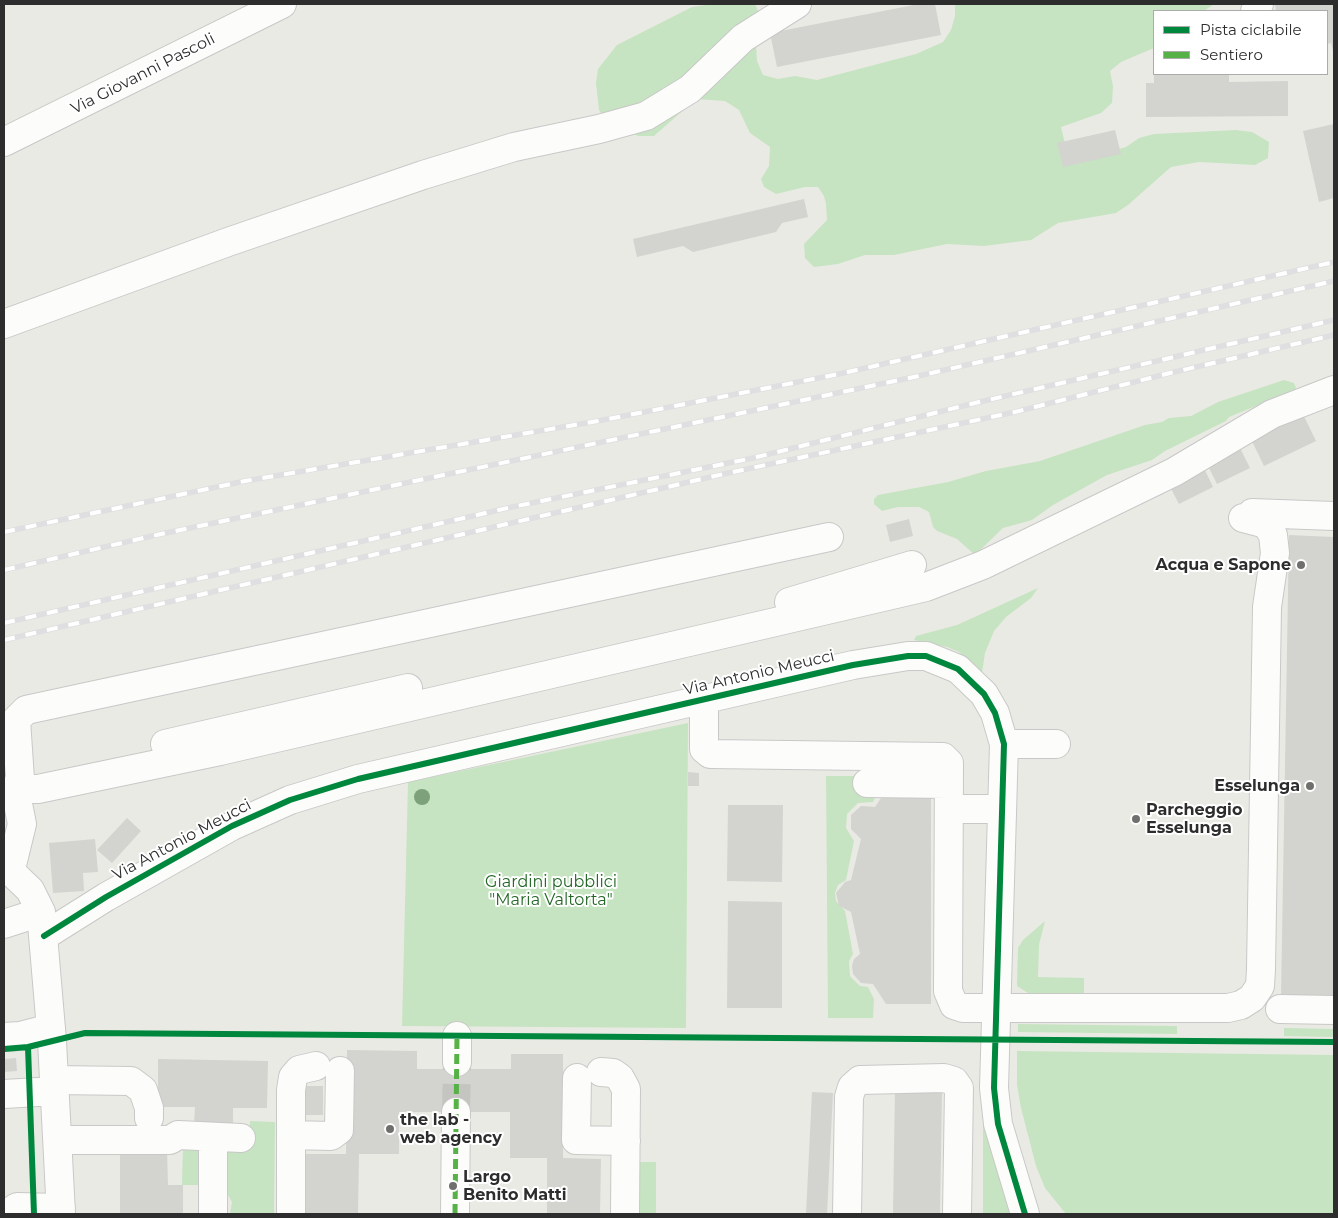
<!DOCTYPE html>
<html>
<head>
<meta charset="utf-8">
<style>
  body { margin:0 }
  #map { position:relative; width:1338px; height:1218px; overflow:hidden; background:#eaeae5; font-family:Montserrat,sans-serif }
  canvas { display:block }
  .frame { position:absolute; inset:0; border:5px solid #2d2d2d; pointer-events:none }
  .legend { position:absolute; left:1153px; top:10px; width:175px; height:65px; box-sizing:border-box; background:#fff; border:1px solid #ababab; margin:0; padding:6px 9px; list-style:none; font-size:15px; color:#2d2d2d }
  .legend li { display:flex; align-items:center; gap:10px; height:25px }
  .legend b { width:25px; border:1px solid #ababab }
</style>
</head>
<body>
<div id="map">
<canvas width="1338" height="1218"></canvas>
<div class="frame"></div>
<ul class="legend">
<li><b style="height:6px;background:#00873e"></b>Pista ciclabile</li>
<li><b style="height:6px;background:#56b246"></b>Sentiero</li>
</ul>
</div>
<script>
const g = document.querySelector('canvas').getContext('2d');
g.lineJoin = 'round';
function paint(path, color) {
  g.fillStyle = color;
  g.fill(path, 'evenodd');
}
function poly(rows) {
  const path = new Path2D();
  for (const r of rows) {
    path.moveTo(r[0], r[1]);
    for (let i = 2; i < r.length; i += 2) path.lineTo(r[i], r[i + 1]);
  }
  return path;
}
function trace(path, color, width, dash) {
  g.strokeStyle = color;
  g.lineWidth = width;
  g.lineCap = dash ? 'butt' : 'round';
  g.setLineDash(dash || []);
  g.stroke(path);
}
function label(font, color, halo, rows, align = 'center') {
  g.font = font + ' Montserrat,sans-serif';
  g.lineWidth = 4;
  g.setLineDash([]);
  g.textBaseline = 'middle';
  g.strokeStyle = halo;
  g.fillStyle = color;
  for (const [text, x, y, turn = 0] of rows) {
    g.save();
    g.translate(x, y);
    g.rotate((+turn || 0) * Math.PI / 180);
    g.textAlign = isNaN(turn) ? turn : align;
    if (halo) g.strokeText(text, 0, 0);
    g.fillText(text, 0, 0);
    g.restore();
  }
}
const green = poly([
  [713,4,755,4,760,15,756,45,757,61,763,75,778,79,795,76,817,80,916,54,943,42,951,30,955,16,955,4,1214,4,1204,11,1154,11,1154,48,1121,62,1110,71,1113,86,1112,103,1101,113,1061,127,1065,144,1096,156,1126,147,1139,138,1154,134,1236,130,1252,132,1269,142,1268,158,1255,165,1199,162,1171,167,1128,205,1116,213,1058,223,1031,240,984,246,947,244,894,255,865,255,838,264,814,267,805,258,804,244,827,220,826,204,824,196,818,187,805,187,776,194,764,187,761,179,769,166,770,147,750,133,739,110,725,101,696,99,654,136,638,136,607,122,599,110,596,83,598,69,617,45,692,7],
  [1284,380,1294,383,1296,388,1293,393,1283,395,1229,417,1226,421,1165,451,1152,460,1107,475,1053,505,1032,520,1003,528,975,555,957,539,937,531,933,527,929,512,919,507,898,507,882,511,874,504,874,499,878,495,948,482,986,471,1040,461,1145,425,1162,422,1169,418,1191,416,1218,402],
  [1038,588,1031,598,1006,617,994,631,985,653,982,673,959,652,947,647,914,640,916,636,957,625],
  [688,723,686,1028,402,1026,408,782],
  [826,776,860,776,877,794,873,802,858,803,847,814,846,828,854,841,846,880,838,885,835,893,836,901,845,911,853,954,849,961,850,976,860,986,868,987,874,999,873,1018,828,1018],
  [1045,921,1039,945,1038,977,1084,978,1084,998,1048,997,1028,993,1017,986,1018,948,1023,940],
  [1018,1024,1177,1026,1177,1034,1018,1032],
  [1284,1028,1334,1029,1334,1037,1284,1036],
  [1017,1051,1334,1055,1334,1214,1066,1214,1045,1188,1036,1166,1021,1108,1017,1085],
  [983,1118,995,1155,1017,1214,983,1214],
  [250,1121,275,1122,274,1214,230,1214,232,1202,228,1195,221,1190,222,1151,250,1144],
  [183,1143,202,1144,204,1185,182,1185],
  [639,1162,656,1162,656,1214,638,1214]
]);
const building = poly([
  [919,4,935,4,941,35,777,67,770,33],
  [1275,4,1334,4,1334,55,1331,43,1327,44,1327,11,1276,11],
  [1154,74,1229,74,1229,82,1288,81,1288,116,1146,117,1146,83,1154,83],
  [1334,124,1334,198,1319,202,1303,131],
  [1115,130,1121,154,1063,167,1057,143],
  [804,199,808,217,782,223,776,232,693,252,683,246,637,257,633,239],
  [1302,412,1316,441,1264,466,1250,437],
  [1238,444,1250,468,1217,484,1205,460],
  [1203,466,1213,487,1179,504,1168,483],
  [909,519,913,536,890,542,886,525],
  [1289,535,1334,537,1334,995,1281,995],
  [688,772,699,773,699,786,688,786],
  [883,795,931,795,931,1004,886,1004,873,984,861,983,853,974,852,966,854,959,860,954,851,912,839,906,836,893,845,882,851,880,861,839,851,829,851,815,861,806,875,807],
  [728,805,783,805,782,882,727,881],
  [127,818,141,831,112,863,97,850],
  [95,839,98,872,83,873,84,891,53,893,49,843],
  [728,901,782,902,782,1008,727,1008],
  [347,1050,417,1051,417,1069,511,1069,511,1054,563,1054,563,1158,601,1159,600,1214,547,1214,547,1158,510,1158,510,1112,399,1112,399,1154,359,1154,358,1214,305,1214,305,1154,346,1154],
  [16,1058,17,1071,4,1072,4,1059],
  [158,1059,268,1061,267,1108,233,1108,233,1124,194,1124,195,1107,158,1107],
  [303,1086,323,1086,323,1115,303,1115],
  [895,1089,942,1090,940,1214,893,1214],
  [812,1092,833,1093,827,1214,806,1214],
  [120,1148,167,1148,168,1185,183,1185,183,1214,120,1214]
]);
const minorTunnel = poly([
  [456,1112,457,1062]
]);
const minor = poly([
  [1255,11,1259,4],
  [4,142,282,4],
  [4,324,228,242,423,175,514,147,599,129,646,116,690,89,743,38,797,4],
  [1252,513,1334,516],
  [789,602,912,565],
  [704,699,704,749,710,754,943,757,949,763,948,991,954,1005,963,1008,1228,1008,1241,1005,1252,998,1260,986,1261,969,1267,607,1275,553,1273,535,1266,524,1243,518],
  [165,744,408,688],
  [1004,744,1056,744],
  [867,783,949,784],
  [4,793,15,789,38,789,220,751,926,587,983,565,1174,472,1272,414,1334,390],
  [949,809,1002,809],
  [4,865,30,890,41,912,52,1041,61,1214],
  [11,869,22,824,15,789,20,779,16,720,26,710,829,537],
  [4,924,41,912],
  [44,936,106,897,232,826,290,800,358,779,853,665,908,656,926,656,958,669,984,694,995,713,1004,744,994,1088,998,1124,1025,1214],
  [1280,1009,1334,1010],
  [4,1037,20,1036,51,1028],
  [457,1062,457,1036],
  [601,1072,613,1073,620,1078,626,1089,625,1214],
  [577,1078,576,1140,626,1141],
  [54,1080,131,1081,143,1090,149,1108,149,1118],
  [4,1094,55,1091],
  [291,1135,331,1136,339,1130,340,1071],
  [213,1137,213,1214],
  [58,1140,170,1140,178,1135,241,1138],
  [7,1214,17,1207,61,1208],
  [291,1214,291,1090,293,1077,299,1070,316,1066],
  [455,1214,456,1112],
  [847,1214,849,1097,852,1087,860,1080,944,1078,954,1081,959,1088,957,1214]
]);
const rail = poly([
  [4,532,245,481,598,421,839,374,1334,262],
  [4,570,161,534,914,377,1334,281],
  [4,623,512,507,753,458,975,403,1334,320],
  [4,640,728,473,1015,412,1170,373,1334,335]
]);
const quiet = poly([
  [455,1214,457,1036]
]);
const cycleway = poly([
  [44,936,106,897,232,826,290,800,358,779,853,665,908,656,926,656,958,669,984,694,995,713,1004,744,994,1088,998,1124,1025,1214],
  [28,1047,34,1214],
  [4,1049,28,1047,85,1033,1334,1042]
]);
const trees = [
  [422,797]
];
const markers = [
  [1301,565,5,"#6f6f6d"],
  [1310,786,5,"#6f6f6d"],
  [1136,819,5,"#6f6f6d"],
  [390,1129,5,"#6f6f6d"],
  [453,1186,5,"#6f6f6d"]
];
const streetNames = [
  ["Via Giovanni Pascoli",143,74,-27],
  ["Via Antonio Meucci",759,673,-13],
  ["Via Antonio Meucci",182,840,-28]
];
const poiNames = [
  ["Acqua e Sapone",1291,565,"right"],
  ["Esselunga",1300,786,"right"],
  ["Parcheggio",1146,810],
  ["Esselunga",1146,828],
  ["the lab -",400,1120],
  ["web agency",400,1138],
  ["Largo",463,1177],
  ["Benito Matti",463,1195]
];
const parkNames = [
  ["Giardini pubblici",551,882],
  ["\"Maria Valtorta\"",551,900]
];
paint(green, '#c6e4c1');
paint(building, '#d3d3cf');
trace(minorTunnel, '#c4c4c0', 28, [28, 14]);
trace(minor, '#c9c8c8', 30);
trace(minor, '#fcfcfb', 28);
trace(rail, '#dfdfe1', 5.5);
trace(rail, '#fff', 4, [11]);
trace(quiet, '#56b246', 5, [10, 5]);
trace(cycleway, '#00873e', 6);
g.fillStyle = '#7ca17b';
for (const [x, y] of trees) {
  g.beginPath();
  g.arc(x, y, 8, 0, 2 * Math.PI);
  g.fill();
}
for (const [x, y, r, color] of markers) {
  const dot = new Path2D();
  dot.arc(x, y, r, 0, 2 * Math.PI);
  g.fillStyle = color;
  g.fill(dot);
  trace(dot, '#fff', 2);
}
label('16px', '#2d2d2d', '#fff', streetNames);
label('bold 16px', '#2d2d2d', '#fff', poiNames, 'left');
label('16px', '#226625', '#fff', parkNames);
</script>
</body>
</html>
